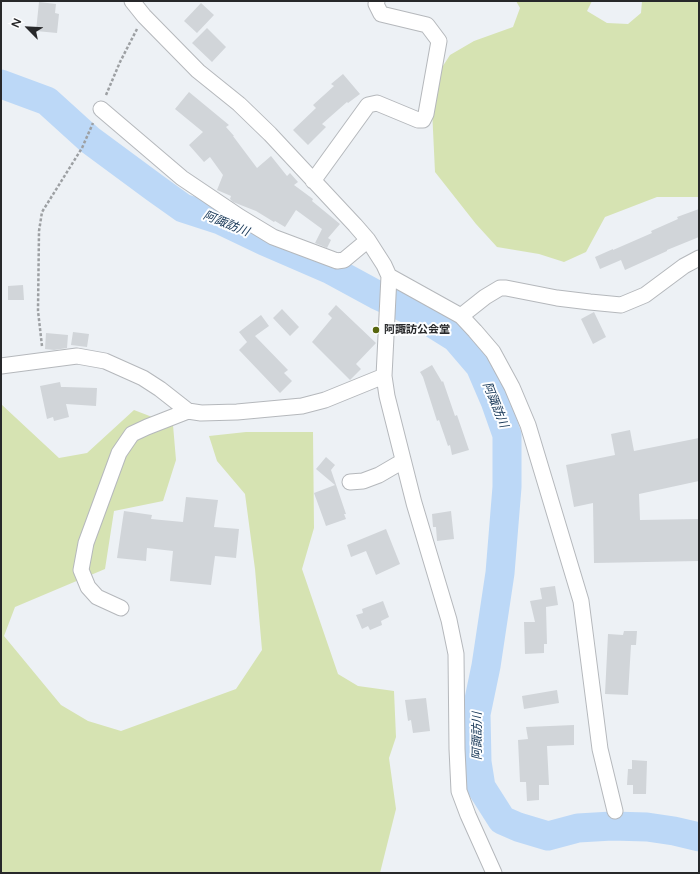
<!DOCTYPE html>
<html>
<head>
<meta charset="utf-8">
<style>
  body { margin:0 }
  #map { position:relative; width:700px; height:874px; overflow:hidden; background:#edf1f5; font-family:"Varela Round",sans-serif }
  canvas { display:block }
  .frame { position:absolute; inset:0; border:2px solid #27282a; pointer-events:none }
  .north { position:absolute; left:8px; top:8px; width:40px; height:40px; -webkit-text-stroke:3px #fdfeff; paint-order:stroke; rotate:294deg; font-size:11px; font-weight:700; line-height:16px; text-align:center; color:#27282a }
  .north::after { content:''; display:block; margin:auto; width:14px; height:18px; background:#27282a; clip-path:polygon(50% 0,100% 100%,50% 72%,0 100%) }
</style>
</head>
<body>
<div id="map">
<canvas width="700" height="874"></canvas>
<div class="frame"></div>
<div class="north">N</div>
</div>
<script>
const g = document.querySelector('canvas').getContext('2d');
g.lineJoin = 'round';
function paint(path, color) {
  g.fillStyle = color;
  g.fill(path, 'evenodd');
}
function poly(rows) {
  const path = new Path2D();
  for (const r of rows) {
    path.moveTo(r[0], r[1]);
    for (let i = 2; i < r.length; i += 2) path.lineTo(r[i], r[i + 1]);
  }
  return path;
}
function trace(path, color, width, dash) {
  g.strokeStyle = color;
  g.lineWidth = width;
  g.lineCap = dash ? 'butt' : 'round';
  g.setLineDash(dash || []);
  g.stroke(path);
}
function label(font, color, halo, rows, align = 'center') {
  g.font = font + ' "Varela Round","Noto Sans JP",sans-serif';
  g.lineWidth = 4;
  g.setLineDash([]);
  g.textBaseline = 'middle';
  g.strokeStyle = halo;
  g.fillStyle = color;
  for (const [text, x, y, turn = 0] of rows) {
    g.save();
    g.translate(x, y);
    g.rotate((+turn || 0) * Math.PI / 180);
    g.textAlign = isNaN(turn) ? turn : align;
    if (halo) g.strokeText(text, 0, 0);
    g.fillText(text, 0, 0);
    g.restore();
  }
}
const green = poly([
  [516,1,592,1,587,11,607,23,628,24,641,13,642,1,699,1,699,197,657,197,605,217,586,252,564,262,539,254,497,247,476,224,435,172,432,109,439,72,450,55,474,41,513,27,520,8],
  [1,404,59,458,87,453,134,410,173,425,176,460,163,501,114,511,105,569,15,607,4,636,61,705,88,721,121,731,236,689,262,650,255,569,245,494,217,461,209,436,246,432,313,432,314,528,302,569,338,674,358,686,394,691,396,737,389,758,396,809,380,873,1,873]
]);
const river = poly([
  [1,84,47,101,90,140,155,188,183,208,220,220,264,241,331,270,377,295,416,313,456,338,480,366,495,401,507,435,507,487,500,573,486,666,476,714,477,762,481,787,502,820,518,827,548,836,578,828,612,826,647,827,674,831,699,837]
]);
const building = poly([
  [39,2,56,4,55,13,59,14,57,33,36,31],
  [201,3,214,15,197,33,184,21],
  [207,28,226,47,212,62,192,43],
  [343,74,360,94,348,103,347,102,322,124,326,127,308,145,293,130,316,108,313,105,334,86,331,84],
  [189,92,229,125,226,127,234,136,233,136,257,168,271,156,287,176,290,173,298,182,294,185,313,199,312,201,340,224,328,238,331,240,327,248,315,243,322,229,296,210,285,227,275,221,274,222,256,211,233,202,230,199,231,196,217,190,223,175,210,157,204,162,189,145,203,132,175,109],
  [699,209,699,237,667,250,667,251,625,270,621,260,600,269,595,257,613,249,613,250,652,233,651,231,678,219,677,217],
  [23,285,24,300,8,300,8,286],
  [336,305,376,343,356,364,361,369,350,380,312,342,332,318,328,314],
  [282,309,299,327,290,336,273,318],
  [594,312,606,337,593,344,581,319],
  [261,315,269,326,255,336,288,370,284,373,292,381,280,393,239,350,248,341,247,342,239,332],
  [73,332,89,334,87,347,71,345],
  [46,333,68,335,67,348,54,350,45,349],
  [432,365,442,382,443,381,455,416,457,415,469,450,452,455,450,445,448,446,439,420,437,421,423,377,420,372],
  [60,382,61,387,65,387,97,388,96,406,66,404,69,417,54,421,53,417,47,419,40,386],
  [630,430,634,451,699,438,699,481,639,494,640,520,699,519,699,561,594,563,593,503,574,507,566,465,615,455,611,434],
  [326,457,335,465,331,470,346,514,344,514,346,519,326,526,314,493,335,485,316,469],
  [186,497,218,500,214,527,239,529,236,558,215,556,211,585,170,581,173,551,147,548,146,561,117,558,124,511,152,515,151,519,183,522],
  [451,511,454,539,437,541,436,527,433,527,432,514],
  [386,529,400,564,376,575,366,551,351,557,347,545],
  [555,586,558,605,546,607,547,644,544,644,544,653,525,654,524,622,535,622,530,601,542,599,540,588],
  [383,601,389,617,381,621,382,625,370,630,368,626,362,629,356,615,363,613,362,609],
  [624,631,637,631,636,645,631,645,628,695,605,694,608,634,623,635],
  [557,690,559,703,524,709,522,696],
  [426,698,430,731,413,733,411,720,408,721,405,700],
  [574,725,574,745,547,746,549,785,539,785,539,800,527,801,526,782,520,782,518,740,528,739,526,727],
  [632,760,647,761,646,794,633,794,633,785,627,785,628,769,632,769]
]);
const path = poly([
  [106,95,120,62,137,29],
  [42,346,38,311,39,231,42,212,82,148,93,123]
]);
const minor = poly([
  [132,1,144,16,198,71,239,104,270,134,355,225,368,240,384,265,389,276,384,376,387,396,414,503,449,620,456,654,457,749,459,791,468,815,494,873],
  [101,109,182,178,240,217,273,237,337,261,344,260,368,240],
  [313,181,368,105,377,103,418,120,423,120,426,114,439,41,427,25,381,14,376,4,377,1],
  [389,276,461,316,475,331,493,352,512,387,528,425,581,601,600,749,615,811],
  [461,316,485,297,500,288,506,288,557,298,590,302,621,305,645,295,684,266,699,258],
  [1,366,77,356,105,361,143,378,160,389,188,411,201,413,237,412,302,406,325,400,384,376],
  [350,482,363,481,379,475,403,461],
  [121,608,97,597,88,587,81,570,86,543,119,453,132,434,147,427,188,411]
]);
const markers = [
  [376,330,4,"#57660e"]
];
const poiNames = [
  ["阿諏訪公会堂",384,330]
];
const waterNames = [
  ["阿諏訪川",226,224,22],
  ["阿諏訪川",495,405,68],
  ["阿諏訪川",478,736,-90]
];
paint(green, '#d6e3b2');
trace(river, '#bcd8f7', 29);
paint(building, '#d1d5d9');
trace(minor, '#b5b8bc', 17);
trace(path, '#9da0a3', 2.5, [3, 2]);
trace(minor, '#fff', 15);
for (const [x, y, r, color] of markers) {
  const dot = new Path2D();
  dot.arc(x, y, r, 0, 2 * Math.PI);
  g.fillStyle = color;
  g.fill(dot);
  trace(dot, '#fdfeff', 1.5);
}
label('bold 11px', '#27282a', '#fdfeff', poiNames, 'left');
label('italic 12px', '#0f3051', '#fdfeff', waterNames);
</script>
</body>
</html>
